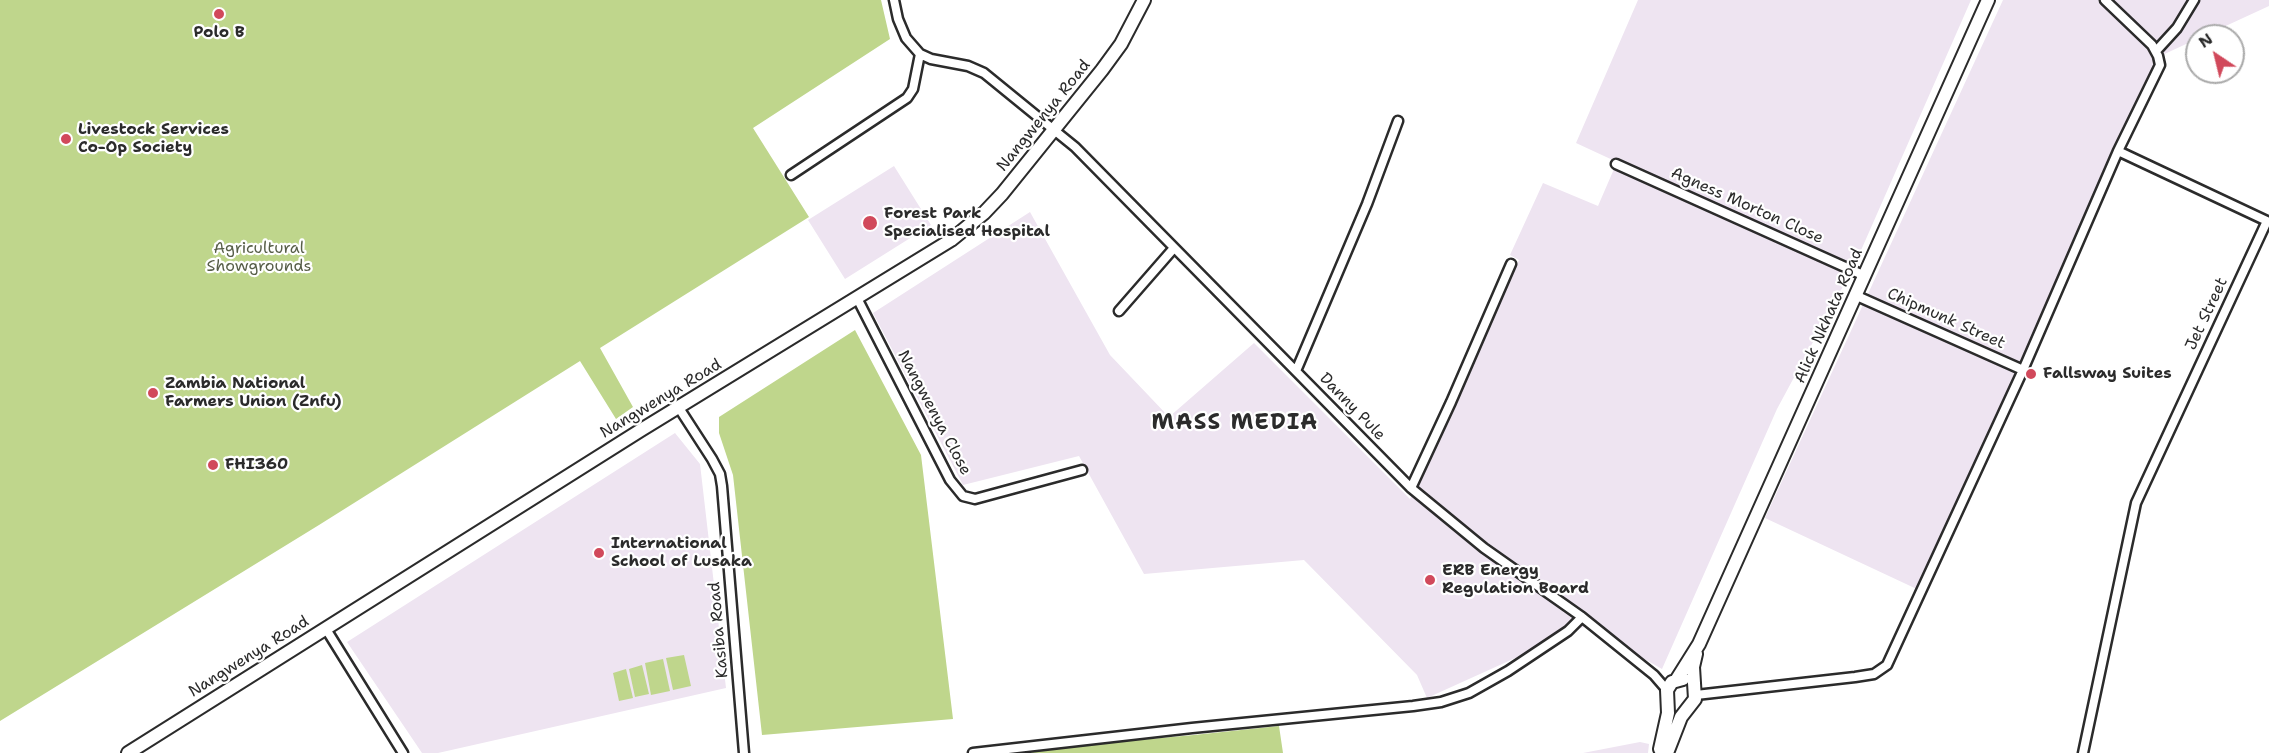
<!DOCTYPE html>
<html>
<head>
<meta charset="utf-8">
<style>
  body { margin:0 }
  #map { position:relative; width:2269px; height:753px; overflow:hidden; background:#fff; font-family:"Shantell Sans",sans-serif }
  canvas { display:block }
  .north { position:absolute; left:2185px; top:24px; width:60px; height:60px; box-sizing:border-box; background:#fff; border:2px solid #aaa; border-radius:50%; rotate:325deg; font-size:16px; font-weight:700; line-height:24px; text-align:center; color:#2b2b2b }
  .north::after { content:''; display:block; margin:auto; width:21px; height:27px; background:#d1495b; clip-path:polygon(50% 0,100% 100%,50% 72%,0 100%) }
</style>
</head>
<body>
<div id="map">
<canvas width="2269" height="753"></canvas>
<div class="north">N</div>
</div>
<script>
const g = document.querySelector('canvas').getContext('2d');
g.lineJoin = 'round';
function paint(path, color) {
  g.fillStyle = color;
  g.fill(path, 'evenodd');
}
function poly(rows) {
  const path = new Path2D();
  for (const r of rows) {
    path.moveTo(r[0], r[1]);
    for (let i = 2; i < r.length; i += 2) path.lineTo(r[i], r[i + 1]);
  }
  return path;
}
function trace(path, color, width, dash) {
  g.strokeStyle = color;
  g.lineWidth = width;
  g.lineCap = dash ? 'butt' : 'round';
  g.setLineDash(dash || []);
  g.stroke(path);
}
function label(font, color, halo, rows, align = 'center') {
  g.font = font + ' "Shantell Sans",sans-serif';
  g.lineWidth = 4.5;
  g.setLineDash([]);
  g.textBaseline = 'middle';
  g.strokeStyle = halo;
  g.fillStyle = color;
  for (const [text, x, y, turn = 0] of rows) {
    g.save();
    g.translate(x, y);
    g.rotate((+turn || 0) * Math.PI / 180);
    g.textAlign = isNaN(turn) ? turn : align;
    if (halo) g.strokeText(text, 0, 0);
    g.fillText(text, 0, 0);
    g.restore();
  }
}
const built = poly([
  [1638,0,1971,0,1855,264,1777,409,1662,669,1586,626,1427,698,1417,675,1304,560,1144,574,1079,456,963,485,873,313,1030,212,1110,355,1169,417,1254,343,1410,499,1519,260,1510,255,1543,183,1598,206,1617,162,1576,143],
  [2003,0,2269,0,2269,6,2204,36,2197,36,2197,39,2158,57,1921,591,1765,518],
  [894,166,931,225,845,279,808,220],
  [675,433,700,464,726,688,438,753,422,753,347,642],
  [1640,742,1649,744,1648,753,1583,753]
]);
const green = poly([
  [0,0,881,0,890,39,753,128,809,217,600,348,633,407,616,419,580,361,319,525,0,721],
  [855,330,921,455,953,719,762,735,733,475,719,433,719,417],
  [684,655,691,686,673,690,666,658],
  [663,659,670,691,651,695,645,663],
  [642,665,649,694,635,697,629,669],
  [626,669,633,698,619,701,613,673],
  [1279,726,1283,753,993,753,1194,735]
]);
const minor = poly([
  [894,0,898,19,906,38,920,54,931,59,968,66,984,73,1054,130,1075,147,1411,488,1484,548,1582,617,1654,675,1667,690],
  [2156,51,2177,28,2194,0],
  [1616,164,1865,276],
  [791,175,907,98,913,89,920,54],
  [1857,296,2023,370],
  [857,298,950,480,963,496,975,499,1082,470],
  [1119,311,1174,248],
  [1296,371,1367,204,1398,121],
  [679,408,712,459,720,474,722,486,744,753],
  [1411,488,1451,402,1511,264],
  [326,629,403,753],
  [1696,695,1855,677,1874,674,1887,665,2023,370,2118,151],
  [973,753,1192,728,1413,706,1441,702,1469,693,1508,671,1568,631,1582,617],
  [2083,753,2136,503,2267,221,2118,151,2160,65,2158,56,2152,45,2105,0]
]);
const secondary = poly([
  [1677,679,1699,644,1988,0],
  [1660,749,1668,713,1667,690,1672,682,1683,679],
  [128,753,641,430,951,240,984,213,1002,194,1102,70,1121,44,1144,0],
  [1667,753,1681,717,1695,699,1693,667,1696,654]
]);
const markers = [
  [219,14,6,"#d1495b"],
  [66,139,6,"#d1495b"],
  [870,223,8,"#d1495b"],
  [2031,374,6,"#d1495b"],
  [153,393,6,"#d1495b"],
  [213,465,6,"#d1495b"],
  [599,553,6,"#d1495b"],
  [1430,580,6,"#d1495b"]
];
const poiNames = [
  ["Polo B",219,33,"center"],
  ["Livestock Services",78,130],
  ["Co-Op Society",78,148],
  ["Forest Park",884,214],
  ["Specialised Hospital",884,232],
  ["Fallsway Suites",2043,374],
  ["Zambia National",165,384],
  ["Farmers Union (Znfu)",165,402],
  ["FHI360",225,465],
  ["International",611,544],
  ["School of Lusaka",611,562],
  ["ERB Energy",1442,571],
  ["Regulation Board",1442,589]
];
const streetNames = [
  ["Nangwenya Road",1044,116,-51],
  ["Agness Morton Close",1747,206,24],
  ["Jet Street",2207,314,-65],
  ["Alick Nkhata Road",1829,316,-66],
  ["Chipmunk Street",1946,319,24],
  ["Nangwenya Road",661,399,-31],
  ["Danny Pule",1352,407,46],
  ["Nangwenya Close",934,413,62],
  ["Kasiba Road",719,630,-95],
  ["Nangwenya Road",249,657,-32]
];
const parkNames = [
  ["Agricultural",259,249],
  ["Showgrounds",259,267]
];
const districtNames = [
  ["MASS MEDIA",1235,423]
];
paint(built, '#eee4f1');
paint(green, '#bfd68c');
trace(minor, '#2b2b2b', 13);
trace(secondary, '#2b2b2b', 16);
trace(minor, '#fff', 8);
trace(secondary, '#fff', 12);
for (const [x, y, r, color] of markers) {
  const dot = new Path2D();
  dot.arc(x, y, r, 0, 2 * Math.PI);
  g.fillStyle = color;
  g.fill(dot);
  trace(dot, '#fff', 2);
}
label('bold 16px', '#2b2b2b', '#fff', poiNames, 'left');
label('16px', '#2b2b2b', '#fff', streetNames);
label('16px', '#575e48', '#fff', parkNames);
g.letterSpacing = '1.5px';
label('bold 22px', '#2b2b2b', '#fff', districtNames);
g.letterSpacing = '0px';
</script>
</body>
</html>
